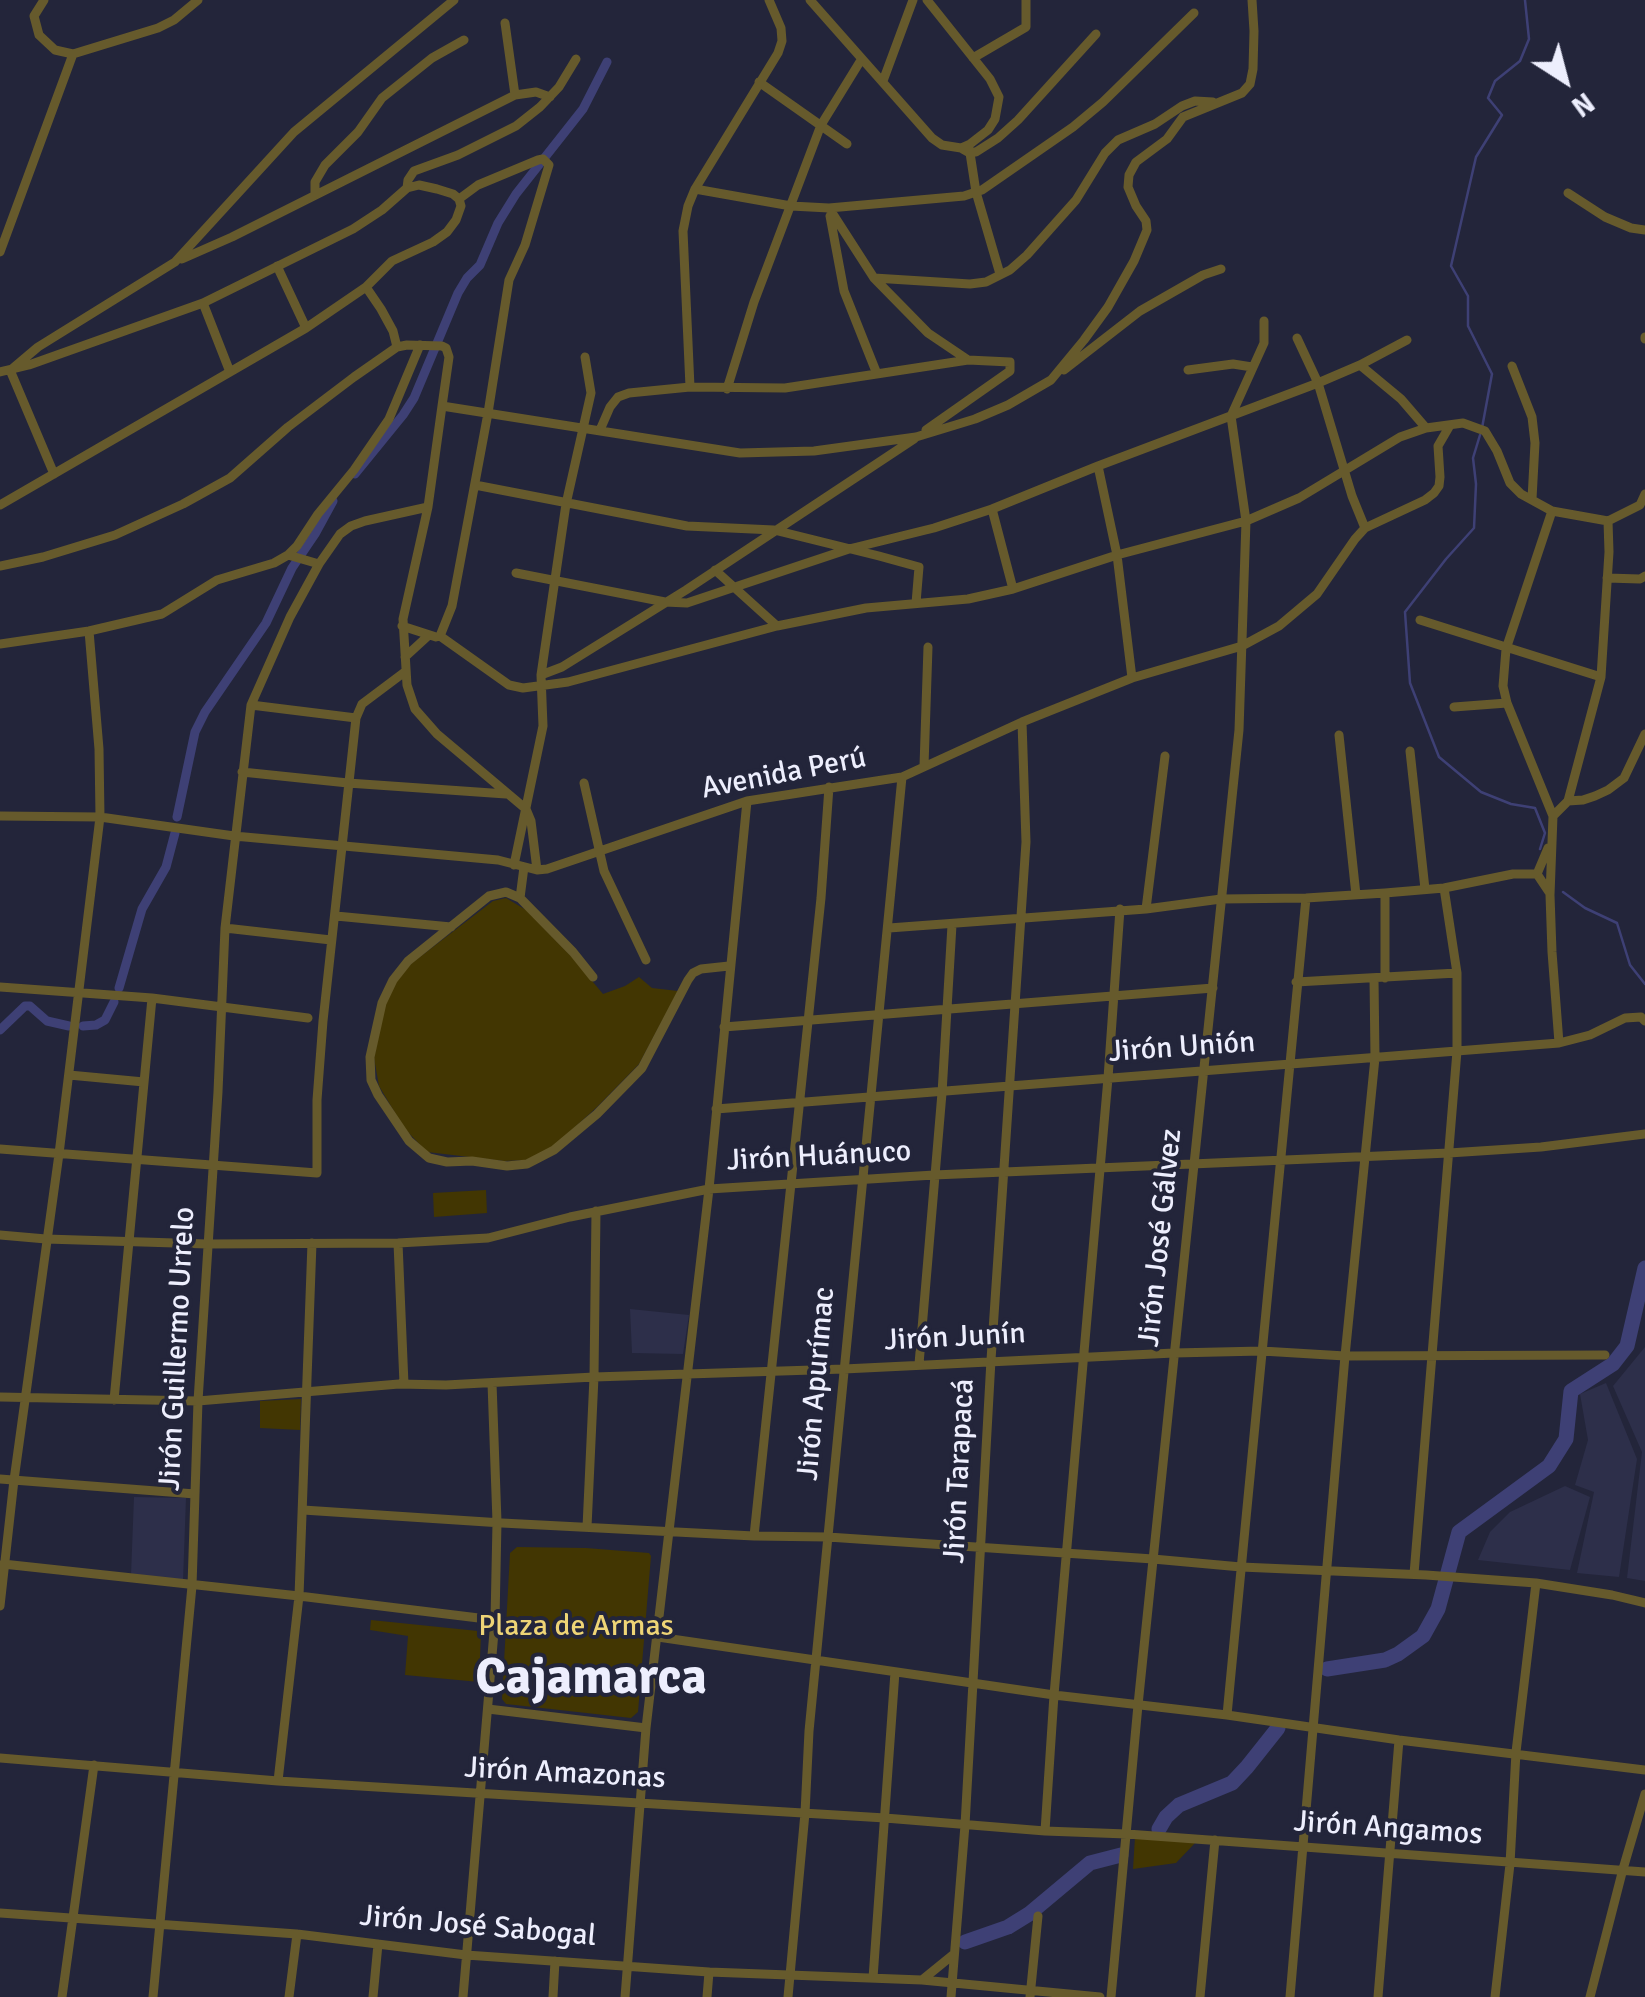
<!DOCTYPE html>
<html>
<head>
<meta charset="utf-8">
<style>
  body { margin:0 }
  #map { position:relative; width:1645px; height:1997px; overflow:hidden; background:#23253a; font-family:Signika,sans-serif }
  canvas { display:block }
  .north { position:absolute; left:1515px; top:30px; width:100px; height:100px; -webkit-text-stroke:8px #23253a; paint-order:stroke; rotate:144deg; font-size:28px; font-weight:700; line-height:40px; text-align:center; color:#edeefd }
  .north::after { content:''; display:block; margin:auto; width:35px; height:45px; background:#edeefd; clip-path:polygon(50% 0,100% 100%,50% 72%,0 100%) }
</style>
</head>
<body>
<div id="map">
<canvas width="1645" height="1997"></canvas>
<div class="north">N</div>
</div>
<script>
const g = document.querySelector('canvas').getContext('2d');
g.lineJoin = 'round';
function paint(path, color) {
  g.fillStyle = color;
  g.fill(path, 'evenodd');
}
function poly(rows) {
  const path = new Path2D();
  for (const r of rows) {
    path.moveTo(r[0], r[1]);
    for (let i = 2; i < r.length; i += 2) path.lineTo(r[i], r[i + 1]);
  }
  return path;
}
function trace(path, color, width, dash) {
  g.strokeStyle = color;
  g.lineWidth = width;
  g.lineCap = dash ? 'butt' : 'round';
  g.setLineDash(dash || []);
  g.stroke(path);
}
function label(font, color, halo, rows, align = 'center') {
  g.font = font + ' Signika,sans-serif';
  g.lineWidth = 8;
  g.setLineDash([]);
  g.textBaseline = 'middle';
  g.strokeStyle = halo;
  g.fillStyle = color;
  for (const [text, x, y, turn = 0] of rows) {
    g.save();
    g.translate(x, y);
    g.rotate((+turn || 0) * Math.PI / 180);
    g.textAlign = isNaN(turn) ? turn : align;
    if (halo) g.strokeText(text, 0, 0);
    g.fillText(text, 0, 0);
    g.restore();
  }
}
const built = poly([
  [630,1309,689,1315,683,1354,632,1353],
  [1645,1347,1645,1581,1627,1578,1642,1452,1613,1386],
  [1606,1383,1637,1459,1619,1577,1577,1573,1594,1492,1575,1485,1588,1440,1580,1394],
  [1565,1486,1590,1497,1570,1570,1478,1560,1490,1532,1510,1512],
  [134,1497,186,1498,183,1581,131,1575]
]);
const green = poly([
  [506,898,526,910,573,958,603,994,625,986,639,977,652,988,678,991,639,1064,597,1107,552,1148,526,1160,504,1161,427,1152,404,1128,379,1086,374,1058,384,1008,395,981,412,963,493,901],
  [486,1190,487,1213,434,1217,433,1193],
  [301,1399,300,1430,260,1428,260,1401],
  [517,1547,586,1548,649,1553,651,1556,638,1712,631,1718,506,1704,502,1699,510,1553],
  [371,1620,478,1631,481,1634,479,1682,405,1675,408,1636,370,1630],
  [1135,1837,1196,1842,1176,1863,1133,1869]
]);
const stream = poly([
  [1482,428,1492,374,1468,326,1468,296,1451,266,1476,157,1502,115,1488,98,1495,81,1520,61,1529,39,1525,0],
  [1480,435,1473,458,1476,484,1474,528,1446,559,1405,612,1410,683,1439,757,1481,792,1511,804,1535,808,1545,833,1540,849],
  [1563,892,1585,908,1617,923,1630,965,1645,984]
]);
const canal = poly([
  [355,474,403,415,414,398,458,293,467,278,480,265,498,223,516,194,583,109,607,62],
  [177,817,195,732,205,712,266,623,292,568,315,534,333,501],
  [119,988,142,909,166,867,175,833],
  [83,1026,96,1025,105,1020,114,1002],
  [0,1030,25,1006,30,1006,47,1021,69,1026]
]);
const river = poly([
  [1327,1669,1385,1660,1398,1654,1423,1636,1438,1609,1459,1532,1549,1466,1566,1439,1571,1391,1613,1364,1627,1346,1645,1268],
  [1159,1829,1166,1817,1179,1805,1232,1783,1247,1767,1278,1728],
  [965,1942,1008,1927,1029,1914,1090,1863,1121,1855]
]);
const minor = poly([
  [44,0,34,16,39,35,55,50,73,54,158,28,174,20,198,0],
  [810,0,932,138,942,145,961,148,970,144,988,130,995,119,999,97,990,79,927,0],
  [505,23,515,95],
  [973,58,1026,27,1026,0],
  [883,81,913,0],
  [759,82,847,144],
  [961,148,968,152,976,152,998,138,1018,120,1096,34],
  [970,153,976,192,1000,274],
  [407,188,408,180,414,171,458,155,516,126,540,107,559,87,576,59],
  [695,189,791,206,829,208,964,196,982,190,1073,127,1103,102,1194,13],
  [1568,193,1605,217,1631,228,1645,230],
  [315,194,315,182,325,165,358,132,382,98,432,58,464,40],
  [829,208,874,278,928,333,968,360,1010,362,1010,371,926,430],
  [830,216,844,291,877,374],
  [0,252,73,54],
  [182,259,232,237,515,95,536,92,550,97],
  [277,266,306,328],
  [874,278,970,284,986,282,1010,270,1027,255,1076,200,1105,153,1118,140,1155,124,1182,106,1195,101,1213,102],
  [366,287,381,309,393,331,397,347],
  [203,303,230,372],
  [1645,337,1645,339],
  [1297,338,1318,383,1352,496,1365,528],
  [1360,365,1401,399,1426,428],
  [1512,366,1532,417,1535,443,1532,499],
  [12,369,38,347,175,262,294,132,454,0],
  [10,370,54,474],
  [1064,370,1140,311,1203,275,1221,269],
  [1188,370,1233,364,1252,367],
  [0,372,29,365,203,303,353,229,382,210,407,188,419,185,437,189,453,194,459,199,461,206,456,220,447,232,433,242,392,261,366,287,306,328,0,505],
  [690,387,683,231,688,206,695,189,778,53,782,41,781,28,769,0],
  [727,389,754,302,821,125,861,60],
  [442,406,740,453,814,451,916,437,975,419,1008,405,1051,380,1084,340,1108,307,1134,261,1147,230,1146,221,1136,206,1128,187,1129,175,1136,162,1167,139,1183,117,1242,93,1250,84,1253,69,1254,31,1252,0],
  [600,430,610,407,618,397,629,393,690,387,785,388,968,360],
  [1098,466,1117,555,1132,678],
  [475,485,687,526,774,530,879,556,919,567,916,603],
  [992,509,1013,589],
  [1552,511,1506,649,1503,686,1507,703,1553,816],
  [288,555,297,546,318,514,354,470,389,419,420,345],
  [0,566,43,557,115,535,183,504,230,478,288,427,354,377,397,347,407,345,442,346,446,348,449,357,442,406,428,507,403,619,407,685,415,709,437,734,526,809,531,821,537,870],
  [715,570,777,626],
  [516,573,665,602,687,603,849,549,934,528,992,509,1098,466,1318,383,1360,365,1407,340],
  [1607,578,1640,579,1645,576],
  [1420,620,1601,677],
  [402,626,436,637,440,636,452,606,488,413,509,280,525,245,549,165,543,159,538,160,478,185,459,199],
  [440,636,509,685,523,688,568,682,777,626,866,608,968,599,1013,589,1117,555,1246,521,1299,498,1400,437,1426,428,1463,423,1485,431,1497,451,1510,483,1521,494,1552,511,1608,521,1640,505,1645,494],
  [0,644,89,631,162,614,217,580,274,563,288,555,319,564],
  [405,657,429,635],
  [541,675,562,667,686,590,914,439],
  [251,705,356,718],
  [1454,707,1507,703],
  [1339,735,1356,895],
  [1410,751,1425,889],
  [924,766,928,647],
  [242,772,348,783,506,794],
  [584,783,604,871,646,960],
  [1568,801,1583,800,1595,796,1608,790,1624,778,1645,734],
  [0,816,100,817,234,836,498,860,537,870,547,869,747,801,902,777,1022,722,1132,678,1242,646,1279,626,1317,594,1355,539,1365,528,1425,500,1434,493,1439,486,1440,477,1438,446,1449,427],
  [1548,848,1537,874,1549,892],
  [514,865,543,726,541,675,566,504,591,393,585,357],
  [1385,893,1385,978],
  [520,898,524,867],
  [1146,909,1165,756],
  [336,916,451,927],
  [225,928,331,940],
  [889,928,1146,909,1221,899,1306,898,1385,893,1444,888,1513,874,1537,874],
  [593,977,573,952,520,898,506,892,489,896,408,961,393,980,382,1003,370,1057,371,1080,378,1095,409,1141,429,1158,447,1162,472,1161,507,1166,527,1164,554,1150,597,1114,642,1068,688,980,693,973,701,969,729,966],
  [1296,982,1457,973],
  [0,987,152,998,308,1018],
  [724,1027,1213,988],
  [1559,1043,1552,952,1550,895,1553,816,1568,801,1601,677,1609,552,1608,521],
  [69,1075,144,1082],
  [716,1109,1559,1043,1590,1035,1625,1018,1641,1017,1645,1021],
  [0,1149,317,1173,317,1100,323,1021,356,718,362,704,406,671],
  [0,1235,46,1239,207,1244,398,1243,488,1238,570,1217,709,1189,934,1175,1449,1153,1541,1147,1645,1134],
  [398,1243,404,1384],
  [919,1364,942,1093,952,925],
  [0,1397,198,1401,399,1384,446,1385,594,1377,844,1369,1174,1353,1262,1351,1345,1356,1605,1355],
  [114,1400,152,998],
  [0,1479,195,1494],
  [303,1510,502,1523,754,1536,828,1537,1153,1559,1241,1567,1426,1575,1536,1583,1612,1595,1645,1603],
  [587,1527,594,1377,596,1211],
  [754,1536,821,898,829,787],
  [3,1564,299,1596,495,1620],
  [1414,1574,1457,1051,1457,973,1444,888],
  [0,1606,14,1480,59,1154,100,817,99,749,89,631],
  [658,1637,1054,1695,1227,1715,1399,1740,1645,1770],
  [488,1709,646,1728],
  [1227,1715,1306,898],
  [0,1758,278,1781,885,1818,1045,1831,1127,1834,1645,1872],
  [278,1781,299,1596,312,1243],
  [1045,1831,1054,1695,1108,1078,1120,909],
  [0,1913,297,1934,466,1955,709,1972,922,1980,1100,1997],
  [873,1978,895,1672],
  [922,1980,954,1954],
  [62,1997,94,1765],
  [153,1997,192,1586,198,1401,218,1092,225,928,251,705,290,617,319,564,340,534,351,526,365,521,428,507],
  [289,1997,297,1934],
  [373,1997,378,1944],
  [463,1997,495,1620,497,1522,492,1383],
  [553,1997,555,1961],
  [625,1997,646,1728,709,1189,747,801],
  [707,1997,709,1972],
  [788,1997,805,1813,809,1731,902,777],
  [951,1997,965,1825,991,1360,1026,842,1022,722],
  [1030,1997,1038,1916],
  [1111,1997,1138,1705,1239,730,1246,521,1231,416,1264,343,1264,321],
  [1200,1997,1215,1840],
  [1290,1997,1345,1356,1375,1058,1374,978],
  [1378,1997,1399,1740],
  [1495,1997,1510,1864,1516,1752,1536,1583],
  [1590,1997,1623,1869,1645,1794]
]);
const streetNames = [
  ["Avenida Perú",784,774,-11],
  ["Jirón Unión",1182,1048,-4],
  ["Jirón Huánuco",819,1157,-3],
  ["Jirón José Gálvez",1161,1238,-84],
  ["Jirón Junín",955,1338,-3],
  ["Jirón Guillermo Urrelo",178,1349,-87],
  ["Jirón Apurímac",817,1384,-85],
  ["Jirón Tarapacá",960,1471,-87],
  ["Jirón Amazonas",565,1774,3],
  ["Jirón Angamos",1388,1829,4],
  ["Jirón José Sabogal",478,1927,5]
];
const parkNames = [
  ["Plaza de Armas",576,1627]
];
const townNames = [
  ["Cajamarca",591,1680]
];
paint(built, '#2d2f4a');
paint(green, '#423602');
trace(stream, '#3e4075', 2.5);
trace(canal, '#3e4075', 9);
trace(river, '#3e4075', 15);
trace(minor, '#665a2c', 9);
label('30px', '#edeefd', '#23253a', streetNames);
label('30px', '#eed476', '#23253a', parkNames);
label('bold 50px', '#edeefd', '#23253a', townNames);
</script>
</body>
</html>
